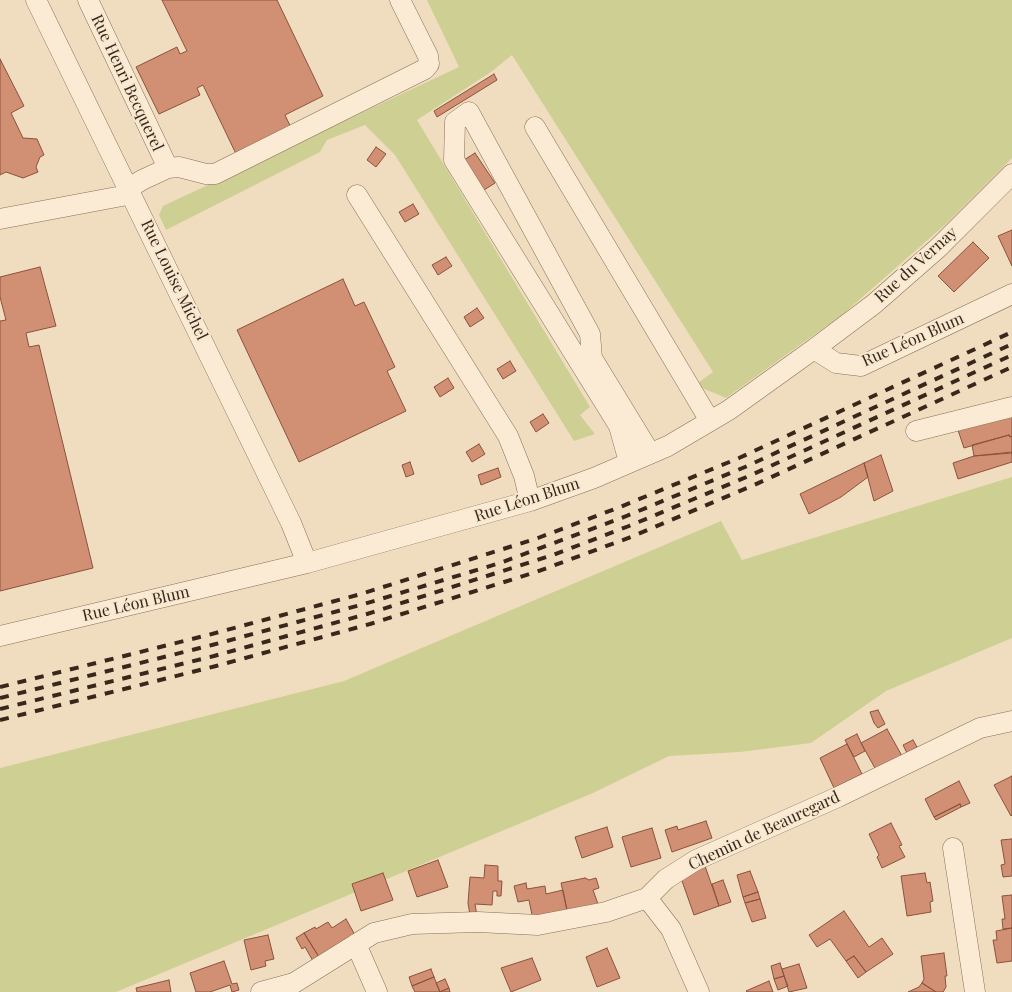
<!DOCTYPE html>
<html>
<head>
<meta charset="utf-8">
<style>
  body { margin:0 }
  canvas { display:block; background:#f0ddc0 }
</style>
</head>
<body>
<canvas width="1012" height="992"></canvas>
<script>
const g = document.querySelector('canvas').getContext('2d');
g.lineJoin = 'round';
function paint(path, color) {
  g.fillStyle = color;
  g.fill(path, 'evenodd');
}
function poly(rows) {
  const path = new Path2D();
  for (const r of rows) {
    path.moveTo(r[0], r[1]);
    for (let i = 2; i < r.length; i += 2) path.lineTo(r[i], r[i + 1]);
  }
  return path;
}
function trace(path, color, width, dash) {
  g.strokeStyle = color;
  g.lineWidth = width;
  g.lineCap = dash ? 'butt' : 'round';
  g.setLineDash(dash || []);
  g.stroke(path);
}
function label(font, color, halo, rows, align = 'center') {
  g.font = font + ' "Playfair Display",serif';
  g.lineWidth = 4;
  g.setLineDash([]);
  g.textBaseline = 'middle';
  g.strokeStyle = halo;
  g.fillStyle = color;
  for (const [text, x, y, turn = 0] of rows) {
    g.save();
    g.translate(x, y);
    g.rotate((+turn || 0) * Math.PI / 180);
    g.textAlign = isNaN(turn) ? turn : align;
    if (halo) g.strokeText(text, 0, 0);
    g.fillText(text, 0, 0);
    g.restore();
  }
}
const green = poly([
  [427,0,1012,0,1012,158,947,223,843,314,726,398,695,385,713,372,512,55,491,72,417,120,590,407,580,415,595,434,574,441,395,155,365,125,327,140,320,152,166,230,159,215,163,206,459,67],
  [1012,477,1012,638,886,691,811,743,740,752,669,756,593,793,116,992,0,992,0,768,344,681,721,521,742,560]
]);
const building = poly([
  [162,0,277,0,323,96,285,115,293,132,238,158,203,85,197,88,200,95,159,114,136,67,177,47,180,54,187,51,162,0],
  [0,59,24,106,11,113,23,138,37,139,44,155,40,157,36,167,38,172,23,178,6,172,0,175,0,59],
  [494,74,497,80,437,117,434,111,494,74],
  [376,147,386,154,376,167,367,160,376,147],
  [475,153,495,183,484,190,464,160,475,153],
  [413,204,419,214,405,222,399,212,413,204],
  [1012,230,1012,266,998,236,1012,230],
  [973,242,989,258,954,292,938,276,973,242],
  [446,257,452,266,438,275,432,265,446,257],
  [40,267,56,326,26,333,29,347,39,345,93,568,0,591,0,321,6,320,0,297,0,277,40,267],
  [343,279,355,306,364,302,395,367,387,371,406,411,299,462,237,330,343,279],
  [477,308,484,318,470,327,464,317,477,308],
  [510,361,516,371,503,379,497,369,510,361],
  [448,378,454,388,440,397,434,387,448,378],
  [543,414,549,423,536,432,530,422,543,414],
  [1012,414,1012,436,1010,437,1009,435,964,448,958,430,1012,414],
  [1009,435,1010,437,1012,436,1012,453,974,456,972,445,1009,435],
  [479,444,485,454,472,462,466,452,479,444],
  [1012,452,1012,462,958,479,953,463,974,456,1012,452],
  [881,455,893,491,874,501,864,463,881,455],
  [410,462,414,474,406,477,402,465,410,462],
  [864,463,868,477,841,497,809,514,800,494,864,463],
  [498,468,501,477,481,485,478,475,498,468],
  [878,710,885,724,878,728,874,723,870,712,878,710],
  [887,729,902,756,876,770,861,743,887,729],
  [857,734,865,751,854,757,845,740,857,734],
  [913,740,917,747,907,753,903,745,913,740],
  [847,744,862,774,834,788,820,758,847,744],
  [1012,776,1012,815,1011,816,994,785,1012,776],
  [959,781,970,803,961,807,960,804,934,817,925,799,959,781],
  [960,804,961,807,936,820,934,817,960,804],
  [706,821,712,838,672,852,665,830,677,826,678,830,706,821],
  [891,823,902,845,899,846,905,857,882,868,877,857,879,855,869,834,891,823],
  [607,827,613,847,582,858,575,837,607,827],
  [652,828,661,858,631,867,622,837,652,828],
  [1012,839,1012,876,1003,877,1001,865,1005,864,1001,840,1012,839],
  [438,860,448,887,417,897,408,871,438,860],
  [485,865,498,866,498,881,502,881,501,896,497,896,497,891,493,891,492,905,475,904,477,916,470,915,468,903,470,877,484,878,485,865],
  [705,866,719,906,694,915,681,878,705,866],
  [750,871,758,892,743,897,737,875,750,871],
  [383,873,393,900,361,911,352,884,383,873],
  [925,873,927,883,930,882,933,901,930,902,931,912,907,916,901,876,925,873],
  [585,878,589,880,596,878,599,888,593,890,599,907,568,915,561,883,585,878],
  [723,880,731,902,719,906,712,884,723,880],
  [526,883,527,889,545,886,546,894,563,890,568,915,533,920,529,900,518,902,514,886,526,883],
  [758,892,760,899,745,903,743,897,758,892],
  [1012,895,1012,928,1003,929,1002,919,1005,919,1002,896,1012,895],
  [760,899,766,918,752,922,745,903,760,899],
  [844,911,869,947,882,938,893,954,866,972,854,956,846,961,830,939,817,947,809,935,844,911],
  [346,919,355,935,319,957,304,933,315,927,316,929,328,922,332,928,346,919],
  [1012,928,1012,961,997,963,993,940,997,940,996,931,1012,928],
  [304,933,319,957,313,961,305,947,302,949,296,938,304,933],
  [268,935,274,959,265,961,266,966,251,970,244,940,268,935],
  [607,948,620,978,597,987,586,957,607,948],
  [944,953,947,976,945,976,946,987,943,992,936,992,922,983,924,979,921,956,944,953],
  [854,956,866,972,858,978,846,961,854,956],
  [532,958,541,980,511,992,501,968,532,958],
  [224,961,232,984,237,983,239,990,232,992,230,985,210,992,196,992,190,973,224,961],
  [780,963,784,976,774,979,771,966,780,963],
  [799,964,807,988,789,992,782,969,799,964],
  [431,969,434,977,412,986,409,977,431,969],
  [784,976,788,986,778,990,774,979,784,976],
  [434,977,440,992,449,988,450,992,415,992,412,986,434,977],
  [445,979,449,988,440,992,436,983,445,979],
  [169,980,171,992,137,992,136,988,169,980],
  [769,981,773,992,747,992,746,991,769,981],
  [922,983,936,992,908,992,919,987,922,983]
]);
const minor = poly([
  [36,0,291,523,307,563],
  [535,127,710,421],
  [168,168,179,167,206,174,215,174,425,69,429,64,428,56,400,0],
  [357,195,508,436,524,476,530,501],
  [0,219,122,196,129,188,142,180,168,168,88,0],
  [814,349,874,304,938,248,1012,174],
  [916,431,1012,407],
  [629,462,619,426,454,160,455,122,469,112,590,334,592,358,650,453],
  [0,636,307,563,530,501,594,478,668,446,729,410,814,349,836,363,861,366,1012,294],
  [953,848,975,992],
  [647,898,671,929,699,992],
  [356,944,377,992],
  [261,992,294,983,374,933,412,924,478,922,538,925,606,912,647,898,666,879,696,860,838,797,980,728,1012,721]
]);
const rail = poly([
  [0,687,208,635,361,594,538,538,620,507,739,458,1012,332],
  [0,698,212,645,364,604,500,563,624,517,745,467,1012,344],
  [0,709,214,656,367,614,553,555,629,526,749,476,1012,355],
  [0,720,216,666,370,624,536,572,631,537,754,485,1012,367]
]);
const streetNames = [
  ["Rue Henri Becquerel",127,83,65],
  ["Rue du Vernay",916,265,-42],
  ["Rue Louise Michel",174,280,64],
  ["Rue Léon Blum",913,340,-24],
  ["Rue Léon Blum",527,500,-18],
  ["Rue Léon Blum",136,604,-13],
  ["Chemin de Beauregard",764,831,-25]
];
paint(green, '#cecf93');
paint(building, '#d19074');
trace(building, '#8b523b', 1);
trace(minor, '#8a6d57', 21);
trace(minor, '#fbebd4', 20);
trace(rail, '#39271c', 4, [9, 9]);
label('16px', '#39271c', '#f7e8d0', streetNames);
</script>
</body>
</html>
